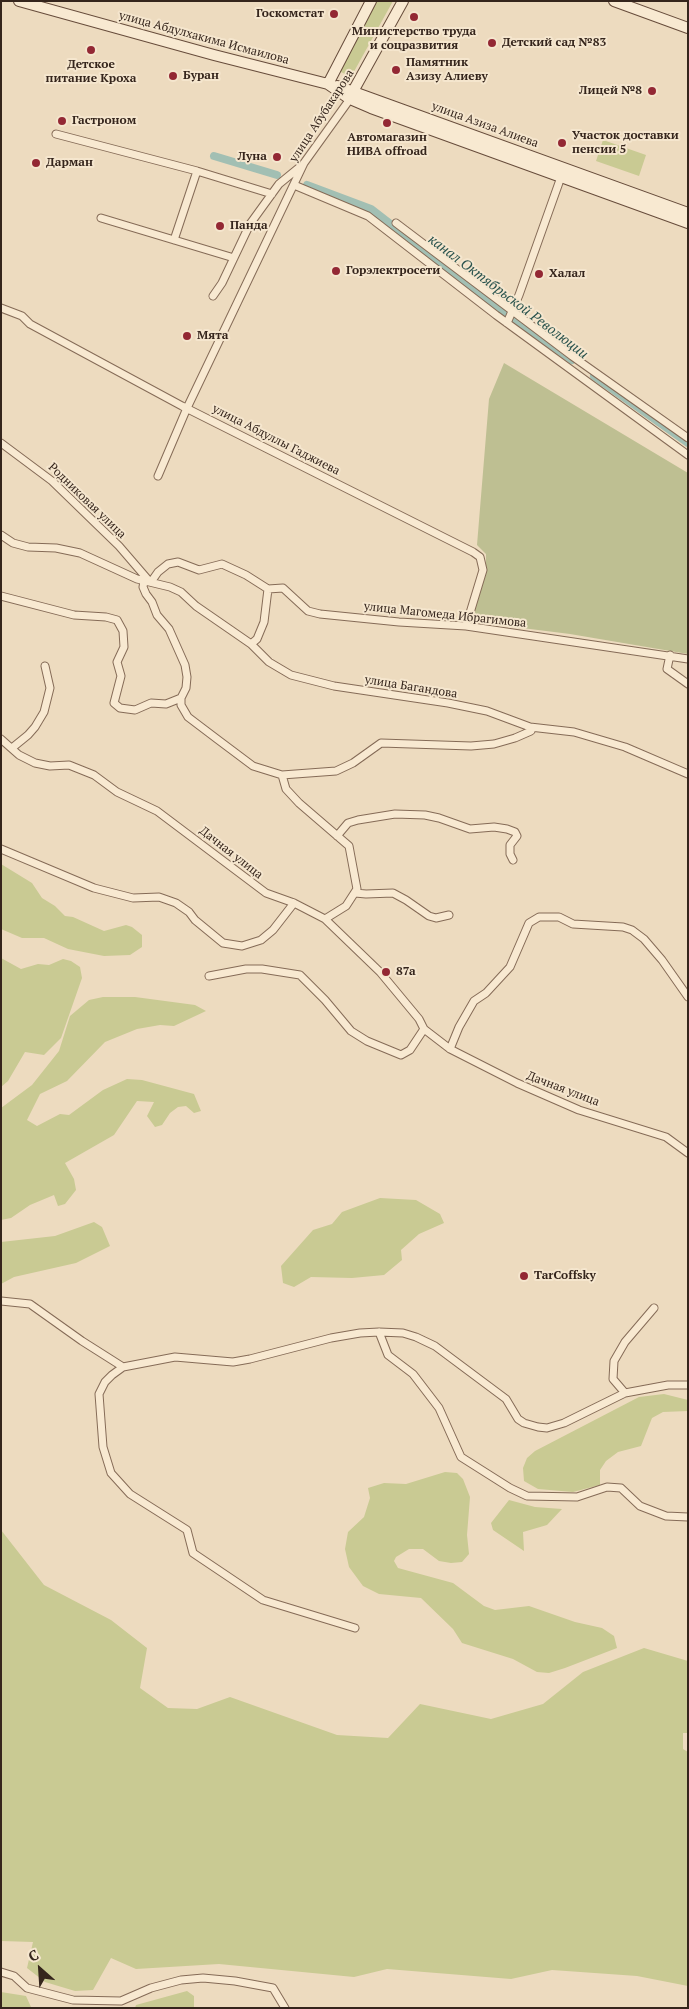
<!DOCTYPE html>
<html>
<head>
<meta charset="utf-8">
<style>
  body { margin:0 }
  #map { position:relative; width:689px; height:2009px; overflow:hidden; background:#eddbbf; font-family:"PT Serif",serif }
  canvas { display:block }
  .frame { position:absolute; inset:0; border:2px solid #35251c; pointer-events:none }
  .north { position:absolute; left:15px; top:1944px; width:50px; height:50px; -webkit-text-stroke:4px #f5e6ce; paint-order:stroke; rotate:334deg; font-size:14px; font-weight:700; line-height:20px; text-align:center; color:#35251c }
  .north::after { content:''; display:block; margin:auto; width:18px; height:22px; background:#35251c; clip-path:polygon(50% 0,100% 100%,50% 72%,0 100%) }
</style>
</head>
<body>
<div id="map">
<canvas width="689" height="2009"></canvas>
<div class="frame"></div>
<div class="north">С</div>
</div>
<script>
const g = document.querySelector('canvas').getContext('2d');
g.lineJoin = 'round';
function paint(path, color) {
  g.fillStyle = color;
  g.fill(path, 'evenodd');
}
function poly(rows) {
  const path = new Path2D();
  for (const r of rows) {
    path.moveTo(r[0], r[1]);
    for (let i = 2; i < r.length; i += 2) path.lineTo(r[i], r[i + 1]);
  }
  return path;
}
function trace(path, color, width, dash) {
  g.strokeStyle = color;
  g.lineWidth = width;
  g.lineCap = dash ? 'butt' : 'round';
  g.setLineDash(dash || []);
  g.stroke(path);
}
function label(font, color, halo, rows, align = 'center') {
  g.font = font + ' "PT Serif",serif';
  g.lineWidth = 4;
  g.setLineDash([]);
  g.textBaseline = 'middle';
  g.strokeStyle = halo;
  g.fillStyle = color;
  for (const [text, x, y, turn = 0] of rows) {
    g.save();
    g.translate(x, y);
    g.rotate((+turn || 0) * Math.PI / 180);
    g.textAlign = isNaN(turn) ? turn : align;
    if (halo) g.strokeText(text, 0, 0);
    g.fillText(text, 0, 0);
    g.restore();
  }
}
const green = poly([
  [377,1,393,1,351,77,339,71],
  [603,140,646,155,639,176,596,161],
  [1,864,32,883,42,898,55,906,65,916,73,917,104,931,126,925,132,927,142,935,142,947,130,955,104,956,68,949,44,938,22,938,1,929],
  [1,958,21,969,38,964,49,965,63,959,71,961,80,967,82,978,61,1038,44,1055,25,1052,8,1081,1,1087],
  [103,997,135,997,195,1005,206,1011,174,1026,160,1025,137,1029,105,1042,67,1081,40,1094,27,1120,37,1126,60,1114,69,1115,103,1090,127,1079,142,1080,194,1094,201,1111,194,1113,186,1106,178,1107,170,1113,162,1125,155,1127,147,1116,154,1102,137,1101,114,1135,65,1163,74,1179,76,1190,65,1204,58,1206,54,1195,30,1205,11,1218,1,1220,1,1108,32,1085,59,1051,70,1016,89,1000],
  [380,1198,416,1200,440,1214,444,1223,419,1234,401,1250,402,1260,384,1275,352,1278,311,1277,294,1287,283,1283,281,1266,313,1230,332,1224,342,1212],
  [94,1222,102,1227,110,1246,76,1263,14,1277,1,1284,1,1242,55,1236],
  [664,1394,688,1400,688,1411,663,1412,652,1418,641,1446,618,1452,606,1461,600,1470,600,1485,573,1492,538,1489,524,1481,523,1468,527,1458,535,1451,639,1397],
  [445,1472,457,1473,463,1479,470,1497,467,1535,469,1554,462,1562,451,1563,439,1561,423,1549,409,1549,396,1557,394,1561,398,1568,453,1583,484,1606,495,1610,529,1606,575,1622,602,1628,614,1636,617,1648,565,1668,549,1673,537,1672,513,1659,462,1643,453,1629,421,1598,379,1594,363,1586,349,1567,345,1549,348,1532,364,1517,370,1498,368,1488,384,1483,406,1484],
  [509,1500,535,1507,562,1509,547,1525,523,1532,524,1551,493,1530,491,1523],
  [1,1530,44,1585,111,1620,147,1648,140,1688,168,1708,197,1709,230,1697,337,1735,388,1738,420,1704,491,1719,543,1704,583,1672,644,1648,688,1661,688,1733,683,1733,683,1749,688,1752,688,1986,637,1976,552,1970,511,1979,387,1969,354,1977,219,1964,136,1969,111,1958,93,1990,75,1991,45,1982,27,1968,33,1942,1,1941],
  [187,1991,194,1996,194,2008,135,2008,136,2005],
  [1,1992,26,1996,31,2007,1,2008]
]);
const cemetery = poly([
  [504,363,688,473,688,654,570,634,474,622,470,618,486,574,486,554,477,545,489,399]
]);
const canal = poly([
  [214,156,277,175],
  [307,185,371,209,500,309,572,360],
  [594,376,688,443]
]);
const street = poly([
  [56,134,197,171,272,194],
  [294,185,368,216,496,315,688,455],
  [101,218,234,258],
  [396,223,572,356,688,438],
  [174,240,197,171],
  [213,296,222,283,250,224,279,184,301,166],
  [1,308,22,316,30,324,182,406,473,552,480,557,483,570,466,626],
  [507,323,519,295,561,177],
  [1,443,52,481,119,546,150,582],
  [158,476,187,408,304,163,350,99],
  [1,535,13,543,28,547,56,548,80,553,137,579,170,587,181,592,196,606,251,644,269,662,291,675,334,686,448,703,487,711,530,727,574,732,625,747,688,774],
  [144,581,143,587,146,594,152,602,157,615,169,629,185,665,187,677,186,688,181,698],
  [151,582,158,572,168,564,178,562,199,570,222,564,246,575,268,589],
  [268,589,283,588,308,611,320,614,399,622,466,626,688,659],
  [1,596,74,615,106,617,117,620,123,631,124,647,117,662,121,676,114,703,120,708,135,710,151,703,166,704,181,698,181,705,188,717,217,739,253,766,282,775,336,771,353,763,381,743,471,746,494,744,515,738,531,731,530,727],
  [251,644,257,639,264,622,268,589],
  [670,655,667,669,688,684],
  [1,739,19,755,35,763,50,766,69,765,94,775,117,792,157,811,266,893,294,903,325,919,380,972,419,1019,424,1029,450,1049,517,1083,579,1110,666,1137,688,1153],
  [12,748,28,735,35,727,44,712,50,688,45,666],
  [282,775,286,789,299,803,349,846,357,889,346,906,325,919],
  [337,836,348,823,358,820,395,814,425,815,439,818,470,829,494,827,507,829,515,832,517,836,510,845,510,854,513,860],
  [1,849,94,888,133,898,159,897,176,903,189,912,195,920,223,943,242,946,261,940,273,930,294,903],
  [355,893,366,894,393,893,406,900,429,916,436,918,449,915],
  [209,976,246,969,262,969,300,975,325,1000,351,1031,367,1041,401,1055,410,1050,424,1029],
  [450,1049,459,1027,474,1001,486,993,510,967,529,923,539,917,559,917,573,924,623,927,632,930,644,939,662,960,688,997],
  [1,1301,30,1304,82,1341,123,1367],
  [379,1332,388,1355,413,1374,439,1408,461,1457,510,1488,527,1496,577,1497,607,1487,621,1488,640,1506,666,1516,688,1517],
  [625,1393,613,1379,614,1361,625,1342,654,1308],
  [355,1628,263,1600,193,1553,187,1530,130,1494,111,1473,103,1447,99,1394,105,1382,112,1375,123,1367,175,1357,233,1362,250,1359,331,1338,360,1333,379,1332,403,1333,416,1337,435,1346,506,1399,518,1419,524,1423,538,1427,547,1428,564,1423,625,1393,668,1385,688,1385],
  [1,1972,14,1976,27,1988,73,2000,121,2001,151,1988,181,1980,203,1978,235,1981,273,1988,285,2008]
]);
const secondary = poly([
  [19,1,214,55,328,84,350,99,371,108,688,223],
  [614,1,688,28],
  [328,84,371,1],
  [337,86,688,213],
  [351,95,403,1]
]);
const markers = [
  [334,14,5,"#932834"],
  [414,17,5,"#932834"],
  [492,43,5,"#932834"],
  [91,50,5,"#932834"],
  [396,70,5,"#932834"],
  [173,76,5,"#932834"],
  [652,91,5,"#932834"],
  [62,121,5,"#932834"],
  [387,123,5,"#932834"],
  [562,143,5,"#932834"],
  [277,157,5,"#932834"],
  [36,163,5,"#932834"],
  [220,226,5,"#932834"],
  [336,271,5,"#932834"],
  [539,274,5,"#932834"],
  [187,336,5,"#932834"],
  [386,972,5,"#932834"],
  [524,1276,5,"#932834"]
];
const poiNames = [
  ["Госкомстат",324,14,"right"],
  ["Министерство труда",414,32,"center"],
  ["и соцразвития",414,46,"center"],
  ["Детский сад №83",502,43],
  ["Памятник",406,63],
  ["Азизу Алиеву",406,77],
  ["Детское",91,65,"center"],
  ["питание Кроха",91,79,"center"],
  ["Буран",183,76],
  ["Лицей №8",642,91,"right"],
  ["Гастроном",72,121],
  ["Участок доставки",572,136],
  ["пенсии 5",572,150],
  ["Автомагазин",387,138,"center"],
  ["НИВА offroad",387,152,"center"],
  ["Луна",267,157,"right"],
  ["Дарман",46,163],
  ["Панда",230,226],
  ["Горэлектросети",346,271],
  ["Халал",549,274],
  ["Мята",197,336],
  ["87а",396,972],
  ["TarCoffsky",534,1276]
];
const streetNames = [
  ["улица Абдулхакима Исмаилова",204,38,15],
  ["улица Абубакарова",322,116,-57],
  ["улица Азиза Алиева",485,125,20],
  ["улица Абдуллы Гаджиева",276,440,27],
  ["Родниковая улица",87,501,44],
  ["улица Магомеда Ибрагимова",445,615,6],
  ["улица Багандова",411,687,9],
  ["Дачная улица",231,853,38],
  ["Дачная улица",563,1089,21]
];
const waterNames = [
  ["канал Октябрьской Революции",508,297,37]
];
paint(green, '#c9ca93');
paint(cemetery, '#bebf92');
trace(canal, '#a2bfb3', 8);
trace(street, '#856b57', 9);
trace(secondary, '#674c3b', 12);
trace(street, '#f8e9d1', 7);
trace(secondary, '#f8e9d1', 10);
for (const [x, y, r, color] of markers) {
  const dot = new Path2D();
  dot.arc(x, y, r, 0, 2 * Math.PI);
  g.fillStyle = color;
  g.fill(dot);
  trace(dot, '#f5e6ce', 2);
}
label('bold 12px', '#35251c', '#f5e6ce', poiNames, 'left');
label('12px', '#35251c', '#f5e6ce', streetNames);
label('italic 14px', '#2b544e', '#f5e6ce', waterNames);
</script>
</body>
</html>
